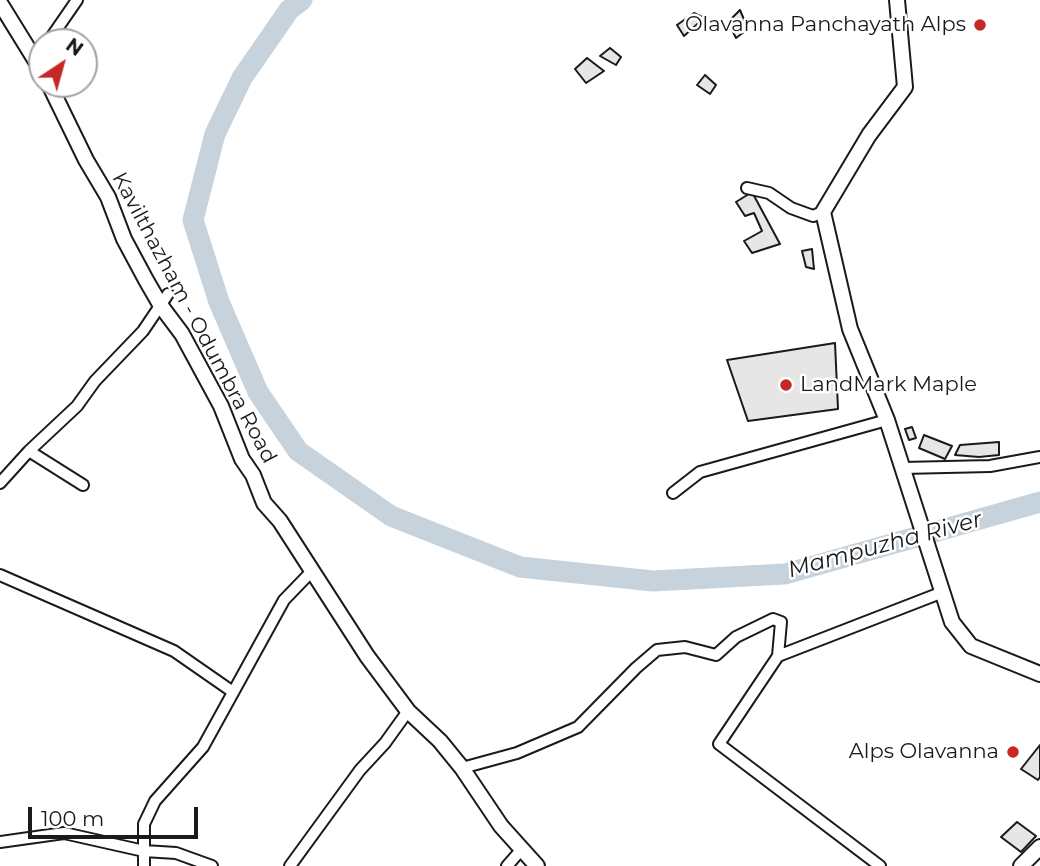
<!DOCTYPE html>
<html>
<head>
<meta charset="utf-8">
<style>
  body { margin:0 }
  #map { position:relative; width:1040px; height:866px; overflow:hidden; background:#fff; font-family:Montserrat,sans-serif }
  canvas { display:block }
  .north { position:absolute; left:28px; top:28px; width:70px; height:70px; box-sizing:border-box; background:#fff; border:2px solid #a3a3a3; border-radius:50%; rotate:36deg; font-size:19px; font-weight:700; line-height:28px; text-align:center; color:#1a1a1a }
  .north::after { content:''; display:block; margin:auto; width:24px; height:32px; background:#c62828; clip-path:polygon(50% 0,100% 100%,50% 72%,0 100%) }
  .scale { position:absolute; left:28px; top:807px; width:170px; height:32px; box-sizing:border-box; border:4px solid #1a1a1a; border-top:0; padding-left:9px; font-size:21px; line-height:24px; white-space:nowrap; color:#1a1a1a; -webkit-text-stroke:5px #fff; paint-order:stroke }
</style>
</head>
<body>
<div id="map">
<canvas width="1040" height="866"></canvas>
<div class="north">N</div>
<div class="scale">100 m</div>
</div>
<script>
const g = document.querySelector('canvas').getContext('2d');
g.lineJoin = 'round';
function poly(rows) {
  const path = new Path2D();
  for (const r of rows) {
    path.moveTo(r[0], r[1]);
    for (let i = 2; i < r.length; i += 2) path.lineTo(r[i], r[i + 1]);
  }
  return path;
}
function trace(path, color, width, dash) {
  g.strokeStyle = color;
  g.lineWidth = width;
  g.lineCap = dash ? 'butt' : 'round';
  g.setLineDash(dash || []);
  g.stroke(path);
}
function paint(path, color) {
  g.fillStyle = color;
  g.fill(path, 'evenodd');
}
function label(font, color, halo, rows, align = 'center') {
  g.font = font + ' Montserrat,sans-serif';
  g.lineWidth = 5;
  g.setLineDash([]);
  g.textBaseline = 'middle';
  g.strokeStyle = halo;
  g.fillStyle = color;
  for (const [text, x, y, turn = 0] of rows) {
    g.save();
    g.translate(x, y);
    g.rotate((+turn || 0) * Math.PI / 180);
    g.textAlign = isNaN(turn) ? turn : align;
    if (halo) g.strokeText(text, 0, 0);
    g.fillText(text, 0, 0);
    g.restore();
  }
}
const river = poly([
  [302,0,289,10,242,78,215,134,193,220,219,302,258,392,298,451,391,516,520,567,653,581,785,574,1040,502]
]);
const building = poly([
  [740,10,748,29,736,38,728,22,740,10],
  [694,13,704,18,684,36,677,25,694,13],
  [610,48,621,57,616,65,600,56,610,48],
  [587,58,604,71,586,83,575,69,587,58],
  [705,75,716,85,710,94,697,85,705,75],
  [752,192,780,244,752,253,744,241,762,231,754,213,745,216,736,202,752,192],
  [812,249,814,269,806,267,802,251,812,249],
  [835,343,838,409,748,421,727,360,835,343],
  [912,427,916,438,909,440,905,429,912,427],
  [924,435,952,446,945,459,919,448,924,435],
  [999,442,999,455,979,457,955,455,960,445,999,442],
  [1040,745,1040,777,1038,780,1021,769,1040,745],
  [1017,822,1036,836,1021,852,1001,837,1017,822]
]);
const street = poly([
  [48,42,77,0],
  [747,188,769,193,791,208,813,216,823,212],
  [29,451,83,485],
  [903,468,990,466,1040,457],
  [0,483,29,451,77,406,95,381,143,331,168,294],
  [673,493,700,472,887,420],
  [0,575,174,651,233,692],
  [462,768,517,753,578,727,636,668,657,650,685,647,716,655,736,637,773,619,781,622,778,656],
  [0,842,64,833,144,851,176,853,212,866],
  [144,866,144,824,155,801,203,747,284,600,312,571],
  [290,866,360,770,385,743,408,711],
  [507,866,521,850],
  [880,866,719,744,778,656,943,592]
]);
const secondary = poly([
  [897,0,905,87,869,135,823,212,850,329,887,420,952,622,971,646,1040,674],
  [0,3,42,71],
  [49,84,86,160,108,197,124,239,146,280,161,306,182,334,221,406,242,459,253,475,264,503,280,521,367,656,408,711,440,741,462,768,501,826,537,866],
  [1021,866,1040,847]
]);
const markers = [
  [980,25,7,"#c62828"],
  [786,385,7,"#c62828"],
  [1013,752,7,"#c62828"]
];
const poiNames = [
  ["Olavanna Panchayath Alps",966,25],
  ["LandMark Maple",800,385,"left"],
  ["Alps Olavanna",999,752]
];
const streetNames = [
  ["Kavilthazham - Odumbra Road",194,318,62]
];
const waterNames = [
  ["Mampuzha River",885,545,-15]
];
trace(river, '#c6d2dc', 21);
paint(building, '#e6e6e6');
trace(building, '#1a1a1a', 2);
trace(street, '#1a1a1a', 14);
trace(secondary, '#1a1a1a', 18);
trace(street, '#fff', 10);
trace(secondary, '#fff', 14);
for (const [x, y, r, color] of markers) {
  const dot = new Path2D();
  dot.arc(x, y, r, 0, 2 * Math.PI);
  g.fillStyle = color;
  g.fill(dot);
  trace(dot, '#fff', 2.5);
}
label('21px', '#1a1a1a', '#fff', poiNames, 'right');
label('21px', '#1a1a1a', '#fff', streetNames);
label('italic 23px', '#1a1a1a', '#fff', waterNames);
</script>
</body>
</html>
